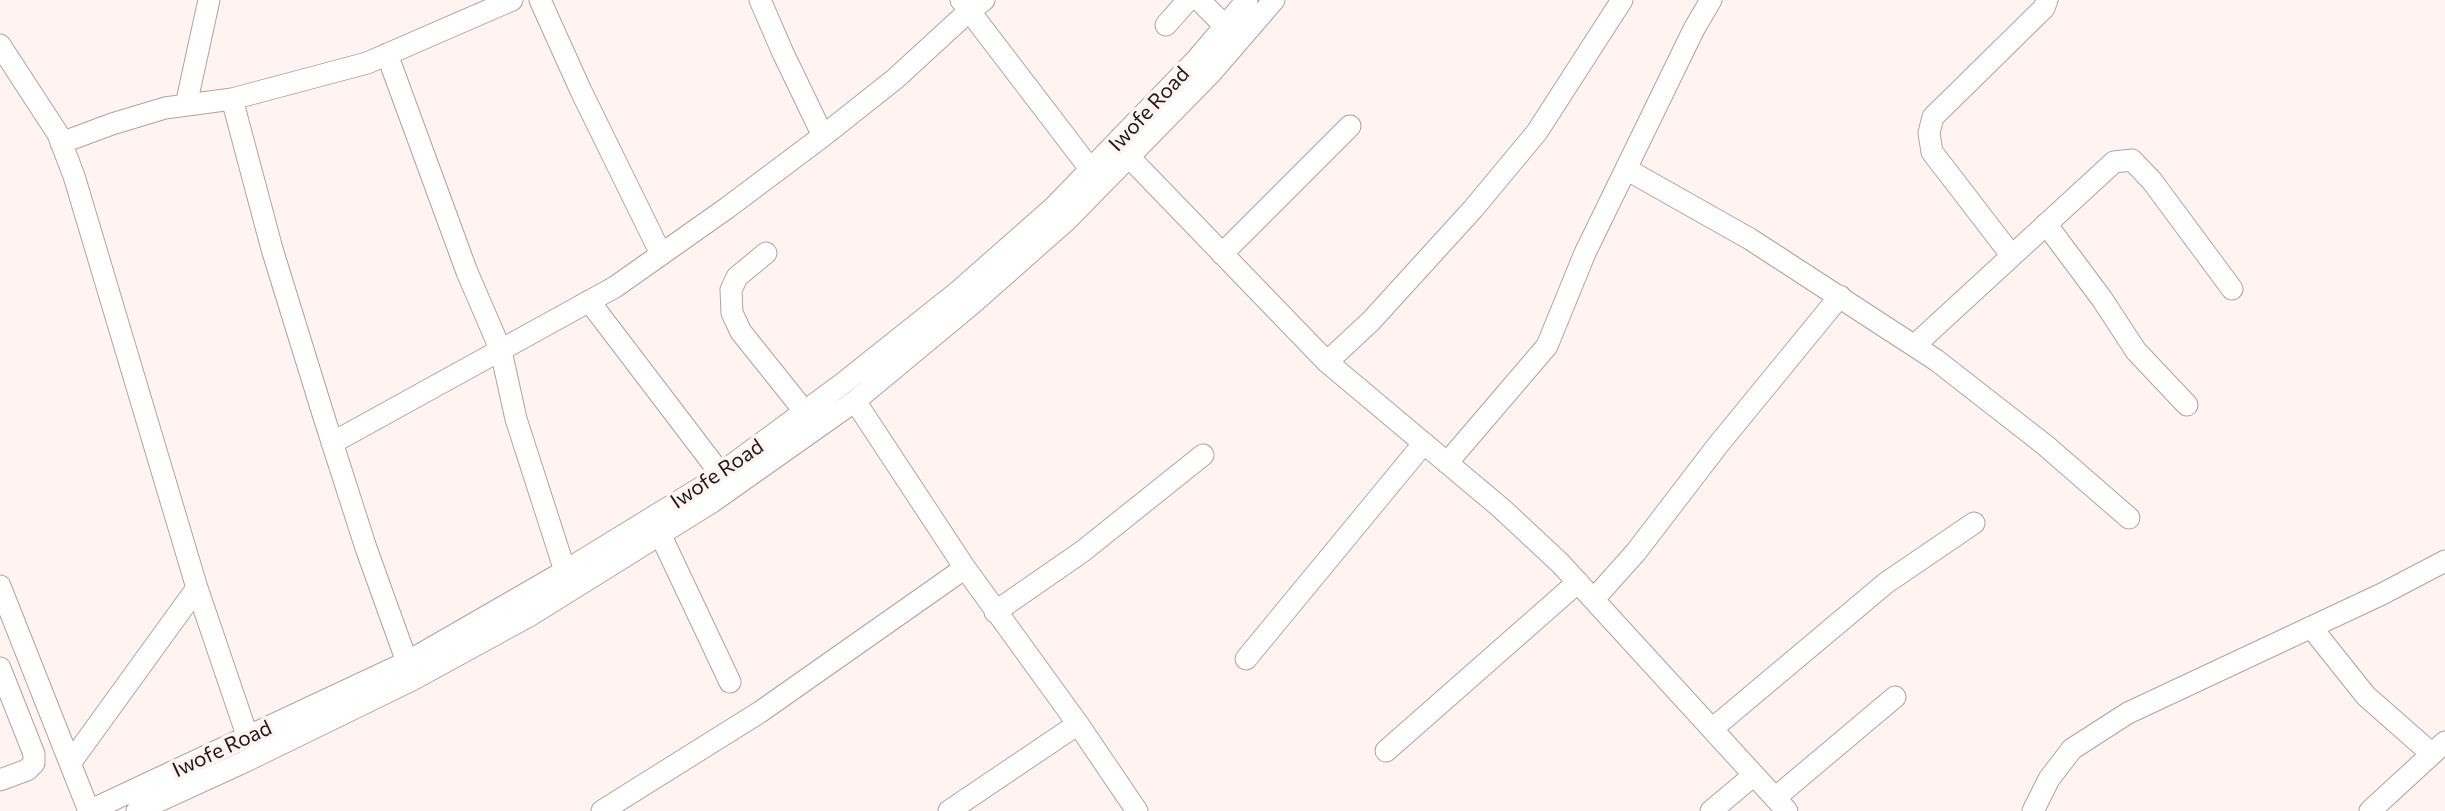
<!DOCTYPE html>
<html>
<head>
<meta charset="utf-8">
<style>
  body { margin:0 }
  canvas { display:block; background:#fff4f2 }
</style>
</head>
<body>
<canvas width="2445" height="811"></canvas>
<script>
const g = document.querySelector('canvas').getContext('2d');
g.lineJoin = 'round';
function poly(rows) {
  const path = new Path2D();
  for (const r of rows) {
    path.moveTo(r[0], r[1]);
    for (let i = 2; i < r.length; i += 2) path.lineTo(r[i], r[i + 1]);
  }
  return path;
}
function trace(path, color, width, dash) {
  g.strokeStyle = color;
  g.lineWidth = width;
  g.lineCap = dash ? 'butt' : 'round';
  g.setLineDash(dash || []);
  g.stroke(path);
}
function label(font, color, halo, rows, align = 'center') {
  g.font = font + ' Commissioner,sans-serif';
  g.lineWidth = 7;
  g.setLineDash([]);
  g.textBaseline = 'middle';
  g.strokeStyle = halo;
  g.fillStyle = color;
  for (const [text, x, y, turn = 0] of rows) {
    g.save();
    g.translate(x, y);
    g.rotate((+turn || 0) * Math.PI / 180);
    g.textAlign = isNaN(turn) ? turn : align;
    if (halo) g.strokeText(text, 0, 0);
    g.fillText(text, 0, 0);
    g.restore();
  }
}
const minor = poly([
  [540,0,581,91,661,254],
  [760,0,783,53,823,136],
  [961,0,1091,170],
  [1199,0,1225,26],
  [1166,25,1188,0],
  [0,45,58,134,74,176,197,588,248,738],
  [387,54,467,272,501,351,516,419,565,571],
  [232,99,272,249,323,414,366,548,407,662],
  [186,105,209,0],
  [61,143,112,124,165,108,232,99,367,63,512,0],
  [1130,158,1327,362,1501,508,1560,563,1787,811],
  [1626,169,1750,239,1936,360,2045,445,2129,518],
  [2046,224,2102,299,2136,351,2187,405],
  [766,253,737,277,731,290,732,313,741,332,805,412],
  [1222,254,1350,126],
  [2012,256,1932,152,1929,133,1933,117,2044,8,2047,0],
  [589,301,720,473],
  [1915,345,2114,162,2132,160,2152,181,2232,289],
  [1327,362,1371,321,1473,209,1537,132,1622,0],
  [855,401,965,568,1078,724,1137,811],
  [332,443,615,287,727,208,823,136,895,79,968,12,984,0],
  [1447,463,1547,346,1585,253,1694,29,1711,0],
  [661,536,730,682],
  [0,586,89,811],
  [1594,599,1636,552,1718,445,1840,296],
  [995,612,1083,551,1203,455],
  [2311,627,2366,696,2432,754],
  [1246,659,1424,443],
  [0,668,34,754,34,763,27,770,0,780],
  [1712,729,1886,583,1974,523],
  [1386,751,1578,582],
  [71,762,197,588],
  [1775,798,1895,697],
  [89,811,407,662,565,571,702,487,842,384,960,290,1053,208,1197,59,1247,0],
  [137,811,244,762,412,680,529,616,712,502,855,401,972,304,1066,221,1211,73,1274,0],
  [602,811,760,712,965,568],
  [949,811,1078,724],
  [1711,811,1754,775],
  [2033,811,2049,779,2072,749,2128,713,2382,594,2445,561],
  [2370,811,2445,742]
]);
const streetNames = [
  ["Iwofe Road",1149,109,-47],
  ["Iwofe Road",717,474,-34],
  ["Iwofe Road",222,749,-25]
];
trace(minor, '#b2a29f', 23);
trace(minor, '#fff', 21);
label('21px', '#201a19', '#fff4f2', streetNames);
</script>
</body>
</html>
